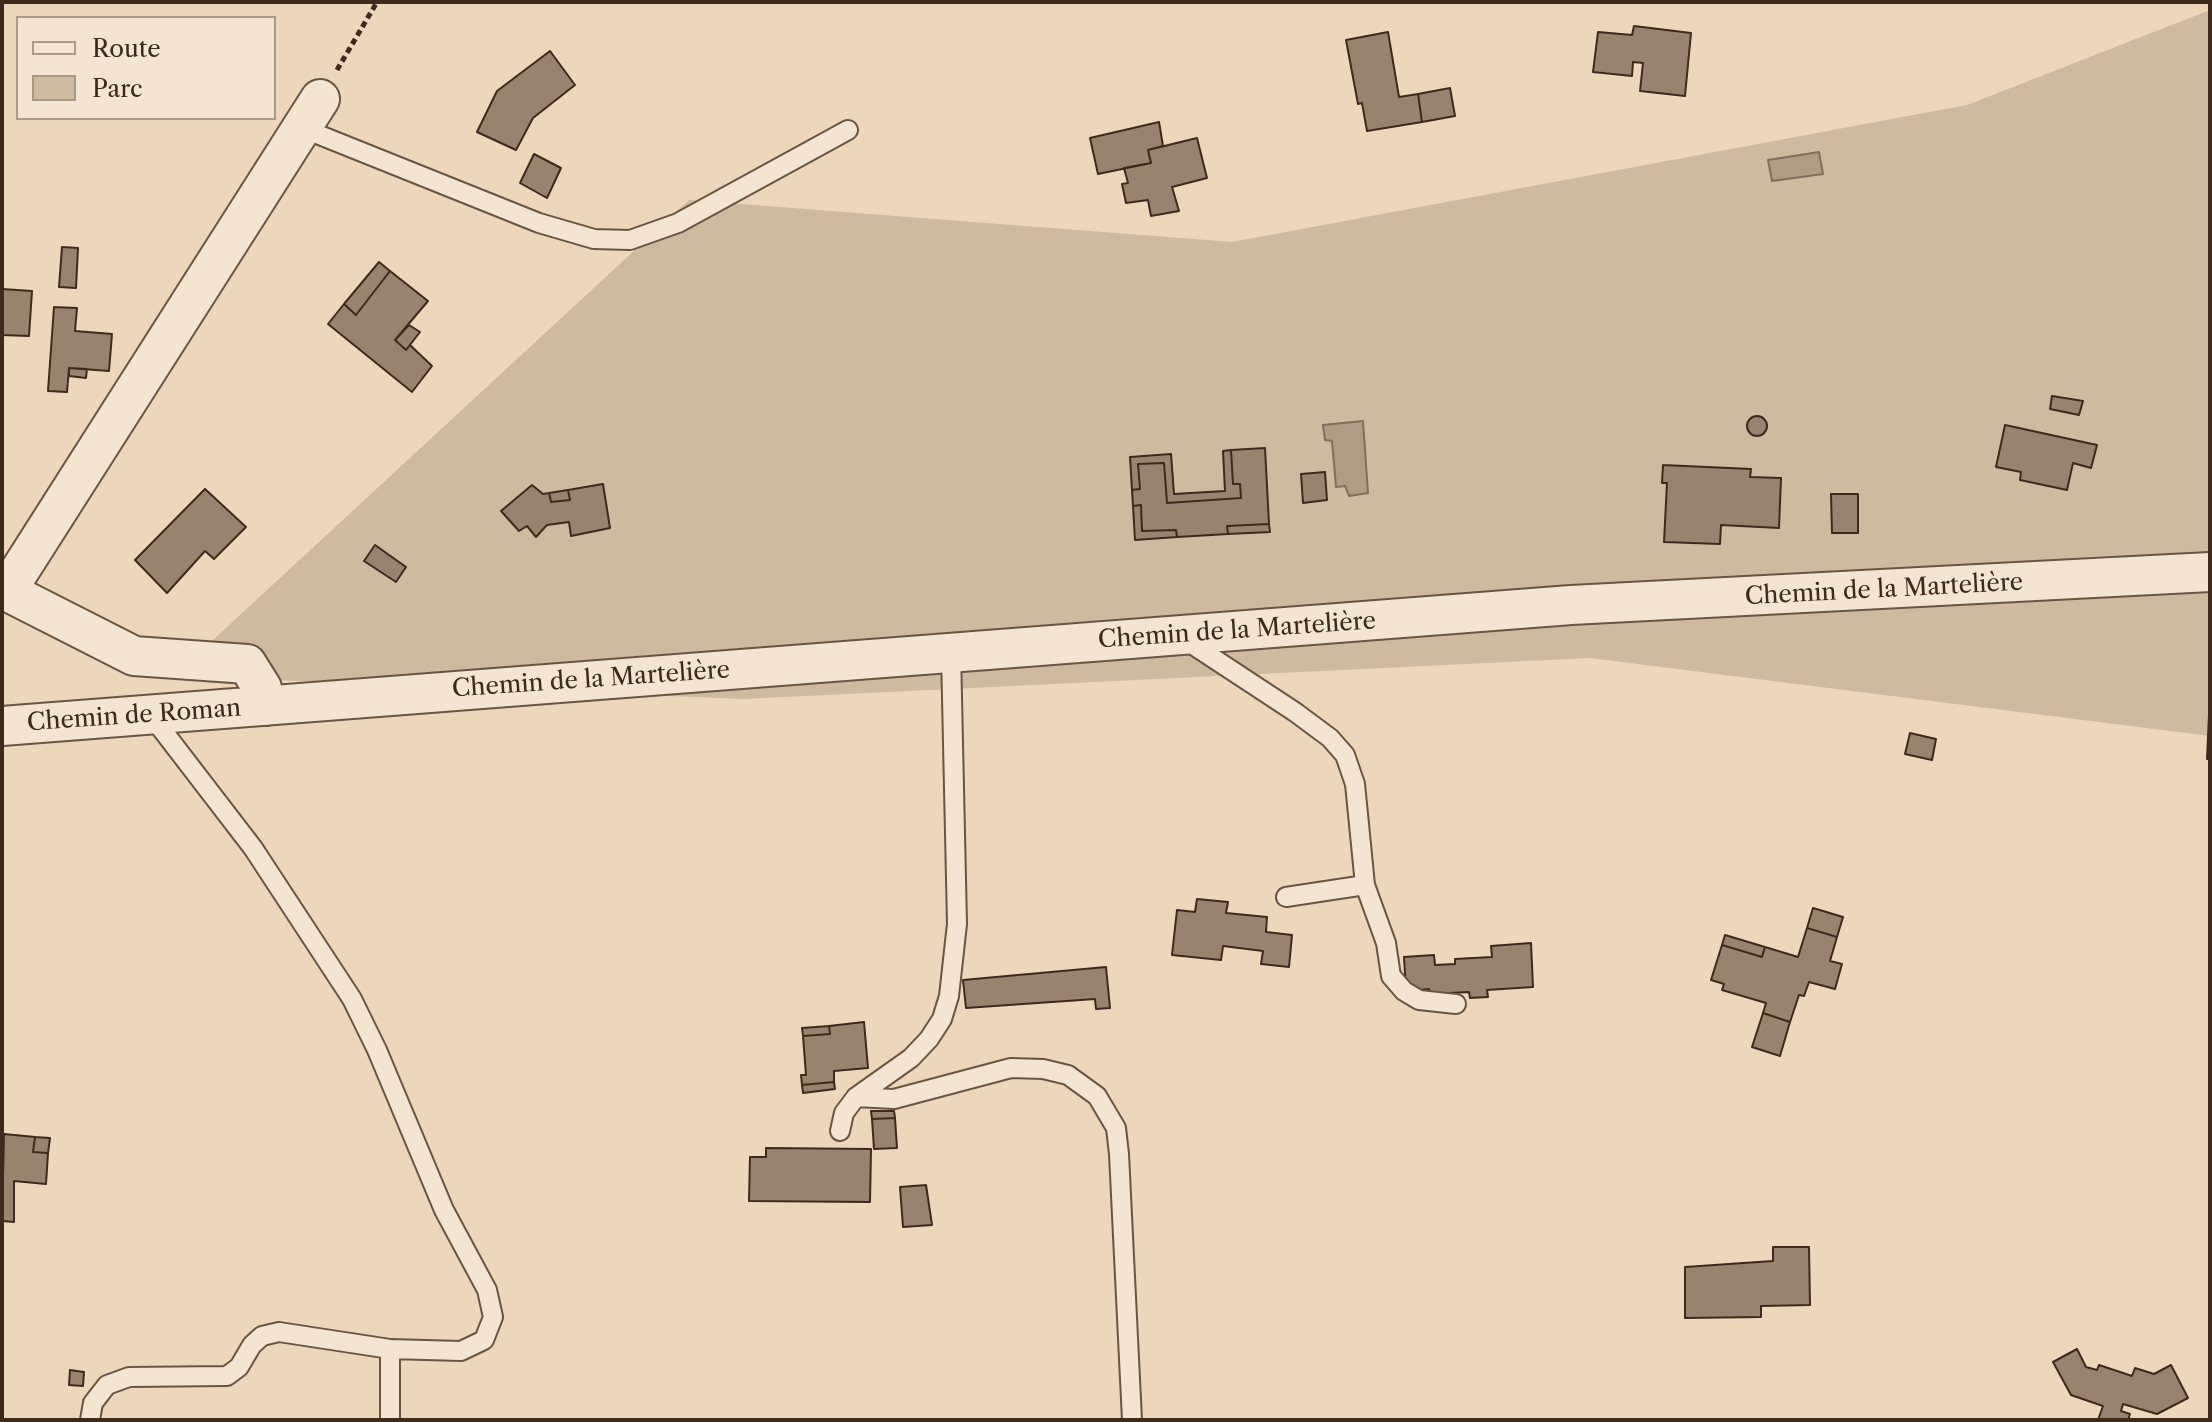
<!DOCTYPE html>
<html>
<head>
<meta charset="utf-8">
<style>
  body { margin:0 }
  #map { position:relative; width:2212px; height:1422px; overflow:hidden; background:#ecd7ba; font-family:"Libre Caslon Text",serif }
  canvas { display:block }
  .frame { position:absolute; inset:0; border:4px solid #3d2a1c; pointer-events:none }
  .legend { position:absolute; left:16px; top:16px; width:260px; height:104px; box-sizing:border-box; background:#f3e5d2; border:2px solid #aa9a89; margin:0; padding:10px 14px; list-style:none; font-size:24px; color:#3d2a1c }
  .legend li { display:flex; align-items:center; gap:16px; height:40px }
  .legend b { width:40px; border:2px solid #aa9a89 }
</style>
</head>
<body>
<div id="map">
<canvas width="2212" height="1422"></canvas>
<div class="frame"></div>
<ul class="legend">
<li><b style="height:10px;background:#f3e5d2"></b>Route</li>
<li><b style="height:22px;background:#ceba9f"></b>Parc</li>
</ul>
</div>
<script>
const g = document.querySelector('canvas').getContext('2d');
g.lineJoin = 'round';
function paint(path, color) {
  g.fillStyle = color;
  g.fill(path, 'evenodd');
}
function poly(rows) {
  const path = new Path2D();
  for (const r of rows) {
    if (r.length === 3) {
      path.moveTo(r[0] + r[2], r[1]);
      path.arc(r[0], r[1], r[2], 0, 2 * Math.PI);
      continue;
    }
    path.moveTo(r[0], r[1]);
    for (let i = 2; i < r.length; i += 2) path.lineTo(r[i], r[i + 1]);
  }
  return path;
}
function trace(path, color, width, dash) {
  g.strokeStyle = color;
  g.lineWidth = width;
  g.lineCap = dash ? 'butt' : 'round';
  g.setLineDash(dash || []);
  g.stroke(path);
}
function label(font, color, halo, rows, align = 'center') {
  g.font = font + ' "Libre Caslon Text",serif';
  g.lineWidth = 8;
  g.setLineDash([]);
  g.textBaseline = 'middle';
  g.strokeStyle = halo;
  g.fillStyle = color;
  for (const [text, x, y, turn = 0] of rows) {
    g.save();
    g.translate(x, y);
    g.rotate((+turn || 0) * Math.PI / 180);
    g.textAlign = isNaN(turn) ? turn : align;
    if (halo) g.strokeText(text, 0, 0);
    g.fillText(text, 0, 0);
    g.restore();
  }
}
const green = poly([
  [2210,10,2210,736,1590,658,744,699,174,676,689,200,1232,242,1967,105]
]);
const water = poly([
  [1819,152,1823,174,1772,181,1768,160,1819,152],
  [1363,421,1368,493,1349,496,1345,486,1336,487,1332,441,1325,440,1323,425,1363,421]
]);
const building = poly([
  [1634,26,1691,33,1685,96,1640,91,1643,63,1633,62,1632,76,1593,72,1598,32,1632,35,1634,26],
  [1388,32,1399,97,1418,94,1422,122,1367,131,1362,103,1358,104,1346,40,1388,32],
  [550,51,575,85,533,118,516,150,477,132,497,91,550,51],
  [1450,88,1455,116,1422,122,1418,94,1450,88],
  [1159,122,1163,146,1148,150,1151,163,1098,174,1090,138,1159,122],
  [1197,138,1207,178,1172,187,1179,211,1151,216,1148,200,1126,203,1122,184,1128,183,1124,168,1151,163,1148,150,1197,138],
  [534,154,561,168,547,198,520,183,534,154],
  [62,247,78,248,76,288,59,287,62,247],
  [379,262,390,271,356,315,344,304,379,262],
  [390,271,428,301,395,340,406,350,410,345,432,366,412,392,328,324,344,304,356,315,390,271],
  [2,289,32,291,29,336,2,335,2,289],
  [54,307,77,308,75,331,112,334,109,371,69,368,67,392,48,391,54,307],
  [409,325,420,332,406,350,395,340,409,325],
  [69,368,87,369,86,378,69,376,69,368],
  [2052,396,2083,401,2079,415,2050,409,2052,396],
  [1757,426,10],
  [2005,425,2097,445,2091,468,2073,463,2067,490,2020,480,2021,472,1996,467,2005,425],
  [1265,448,1269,524,1227,526,1228,534,1177,537,1176,530,1142,531,1141,505,1133,506,1132,490,1140,489,1138,464,1164,463,1167,503,1241,498,1240,484,1233,484,1231,450,1265,448],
  [1231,450,1233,484,1240,484,1241,498,1167,503,1164,463,1138,464,1140,489,1132,490,1130,457,1171,454,1174,494,1225,491,1223,451,1231,450],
  [1663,465,1751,469,1750,477,1781,478,1779,528,1721,525,1720,544,1664,542,1667,483,1662,483,1663,465],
  [1325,472,1327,500,1303,503,1301,474,1325,472],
  [603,484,610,528,571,536,569,522,547,525,536,537,527,526,519,531,501,511,532,485,543,494,549,493,551,502,570,500,568,490,603,484],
  [205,489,246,527,214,559,205,551,167,593,135,560,205,489],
  [568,490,570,500,551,502,549,493,568,490],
  [1831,494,1858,494,1858,533,1832,533,1831,494],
  [1141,505,1142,531,1176,530,1177,537,1135,540,1133,506,1141,505],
  [1269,524,1270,532,1228,534,1227,526,1269,524],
  [375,545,406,567,396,582,364,561,375,545],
  [2209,715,2210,715,2210,759,2207,759,2209,715],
  [1910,733,1936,739,1932,760,1905,754,1910,733],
  [1197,899,1228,902,1226,913,1267,917,1266,932,1292,935,1289,967,1261,964,1263,951,1223,946,1221,960,1172,955,1177,910,1195,912,1197,899],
  [1813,908,1843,917,1837,937,1807,928,1813,908],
  [1807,928,1837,937,1830,961,1842,964,1835,989,1809,982,1804,996,1799,995,1790,1022,1763,1013,1766,1003,1722,990,1724,984,1711,980,1722,945,1762,957,1765,947,1798,957,1807,928],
  [1725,935,1765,947,1762,957,1722,945,1725,935],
  [1531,943,1533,987,1487,990,1488,997,1470,998,1469,992,1449,993,1449,999,1430,1001,1429,989,1406,991,1404,957,1434,955,1435,965,1455,964,1455,959,1492,957,1491,946,1531,943],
  [1106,967,1110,1008,1096,1009,1095,999,966,1008,963,980,1106,967],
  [1763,1013,1790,1022,1780,1056,1752,1047,1763,1013],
  [864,1022,868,1068,834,1071,834,1082,802,1085,801,1075,806,1075,803,1036,830,1034,829,1026,864,1022],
  [829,1026,830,1034,803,1036,802,1028,829,1026],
  [834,1082,835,1089,803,1093,802,1085,834,1082],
  [871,1111,894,1111,895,1118,872,1119,871,1111],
  [895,1118,897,1148,874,1149,872,1119,895,1118],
  [4,1134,35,1137,33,1152,48,1153,46,1184,14,1181,14,1222,2,1221,4,1134],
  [35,1137,50,1138,48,1153,33,1152,35,1137],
  [766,1148,871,1149,870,1202,749,1201,750,1157,766,1157,766,1148],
  [926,1185,932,1225,903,1227,900,1187,926,1185],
  [1773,1247,1809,1247,1810,1305,1761,1306,1761,1317,1685,1318,1685,1267,1773,1261,1773,1247],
  [2077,1349,2086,1367,2097,1370,2099,1365,2132,1376,2135,1368,2154,1374,2171,1365,2188,1398,2157,1414,2123,1404,2121,1411,2130,1414,2128,1420,2098,1420,2103,1406,2071,1395,2053,1362,2077,1349],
  [70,1370,84,1372,83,1386,69,1385,70,1370]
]);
const path = poly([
  [337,70,377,2]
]);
const lane = poly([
  [302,128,539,223,594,239,630,240,678,223,848,130],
  [1184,639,1295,712,1330,738,1345,755,1355,784,1365,885,1386,943,1391,976,1404,991,1419,1000,1456,1004],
  [1286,897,1365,885],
  [856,1097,894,1099,1011,1068,1043,1069,1068,1075,1097,1096,1116,1128,1119,1154,1132,1420],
  [840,1131,844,1113,856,1097,911,1058,929,1039,942,1019,949,996,957,924,951,652],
  [390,1349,390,1420],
  [90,1420,93,1403,107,1385,129,1377,227,1376,239,1367,252,1345,262,1336,279,1332,390,1349,461,1351,484,1340,493,1317,487,1290,444,1210,377,1050,352,999,253,848,150,714]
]);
const street = poly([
  [2,589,134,656,247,664,262,688,266,706],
  [8,589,320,99],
  [2,726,1571,605,2210,572]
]);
const streetNames = [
  ["Chemin de la Martelière",1884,590,-3],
  ["Chemin de la Martelière",1237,631,-4],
  ["Chemin de la Martelière",591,680,-4],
  ["Chemin de Roman",134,716,-4]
];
paint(green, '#ceba9f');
paint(water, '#b09c84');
trace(water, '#826e5a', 2);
paint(building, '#98846e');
trace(building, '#3d2a1c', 2);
trace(lane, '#695544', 22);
trace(street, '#695544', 42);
trace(path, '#3d2a1c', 5, [6, 4]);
trace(lane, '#f3e5d2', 18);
trace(street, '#f3e5d2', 38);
label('24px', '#3d2a1c', '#f3e5d2', streetNames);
</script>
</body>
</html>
